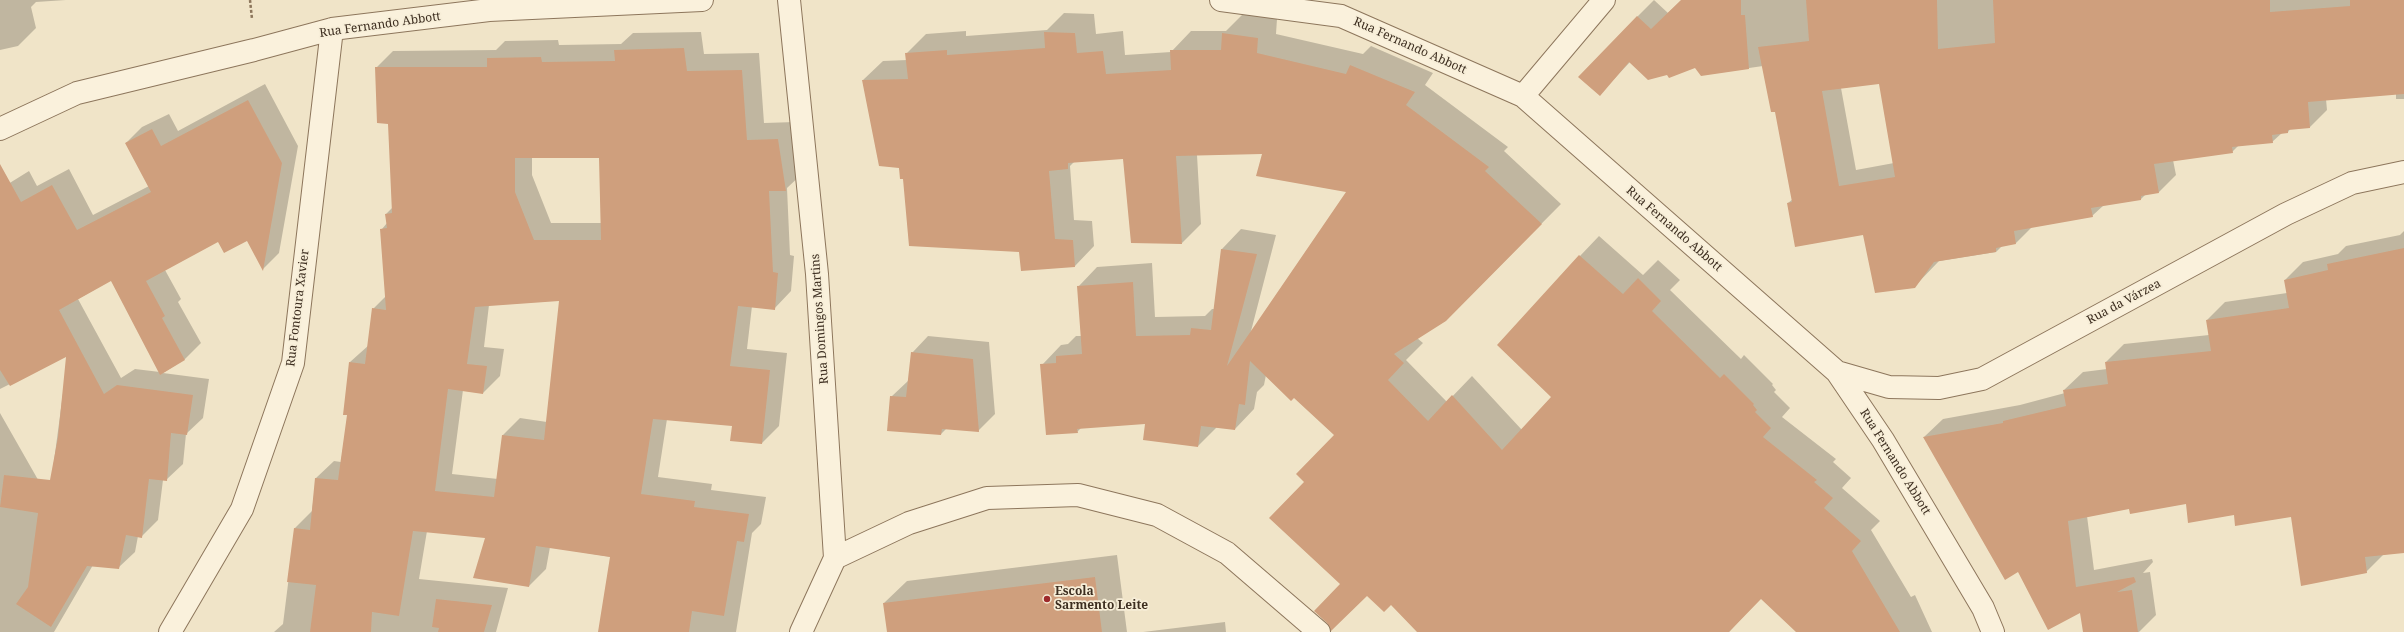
<!DOCTYPE html>
<html>
<head>
<meta charset="utf-8">
<style>
  body { margin:0 }
  canvas { display:block; background:#f0e4c8 }
</style>
</head>
<body>
<canvas width="2404" height="632"></canvas>
<script>
const g = document.querySelector('canvas').getContext('2d');
g.lineJoin = 'round';
function paint(path, color) {
  g.fillStyle = color;
  g.fill(path, 'evenodd');
}
function poly(rows) {
  const path = new Path2D();
  for (const r of rows) {
    path.moveTo(r[0], r[1]);
    for (let i = 2; i < r.length; i += 2) path.lineTo(r[i], r[i + 1]);
  }
  return path;
}
function trace(path, color, width, dash) {
  g.strokeStyle = color;
  g.lineWidth = width;
  g.lineCap = dash ? 'butt' : 'round';
  g.setLineDash(dash || []);
  g.stroke(path);
}
function label(font, color, halo, rows, align = 'center') {
  g.font = font + ' "Noto Serif",serif';
  g.lineWidth = 3.5;
  g.setLineDash([]);
  g.textBaseline = 'middle';
  g.strokeStyle = halo;
  g.fillStyle = color;
  for (const [text, x, y, turn = 0] of rows) {
    g.save();
    g.translate(x, y);
    g.rotate((+turn || 0) * Math.PI / 180);
    g.textAlign = isNaN(turn) ? turn : align;
    if (halo) g.strokeText(text, 0, 0);
    g.fillText(text, 0, 0);
    g.restore();
  }
}
const shadow = poly([
  [0,0,66,0,36,2,31,7,36,28,18,46,0,50],
  [1654,0,1668,13,1682,0,2404,0,2404,99,2396,99,2396,93,2326,99,2327,110,2310,127,2291,128,2288,132,2282,133,2272,142,2239,145,2232,152,2173,160,2176,175,2159,192,2146,194,2141,199,2104,205,2092,216,2032,227,2016,243,2002,246,1996,252,1939,261,1914,287,1864,234,1788,203,1793,199,1776,111,1763,66,1701,75,1695,66,1667,74,1630,62,1599,95,1637,17],
  [1880,83,1894,163,1856,170,1841,88],
  [1064,13,1094,14,1096,34,1123,31,1125,55,1171,52,1191,31,1226,31,1243,14,1277,19,1276,34,1363,54,1371,46,1433,73,1425,85,1508,147,1504,151,1561,204,1445,321,1417,338,1423,343,1406,360,1447,402,1472,376,1522,430,1553,397,1580,256,1599,236,1643,275,1658,260,1680,280,1670,290,1741,359,1744,355,1773,384,1772,385,1776,390,1774,392,1790,408,1782,417,1836,459,1833,462,1851,478,1842,488,1880,521,1871,530,1911,597,1915,595,1932,632,1798,632,1761,597,1729,632,1418,632,1391,604,1342,584,1306,482,1336,435,1294,397,1266,375,1264,385,1257,392,1254,409,1235,429,1217,427,1198,446,1146,423,1082,427,1077,432,1042,365,1061,345,1068,344,1076,336,1082,336,1078,287,1097,267,1152,263,1155,317,1205,316,1212,309,1215,309,1222,249,1241,229,1276,235,1250,335,1348,191,1264,153,1197,155,1201,224,1182,243,1124,157,1074,162,1070,166,1074,220,1092,221,1094,246,1075,266,1020,251,903,178,863,80,883,61,907,60,906,54,926,34,966,31,966,36,1047,30],
  [701,32,704,54,759,53,764,123,795,122,803,173,787,188,790,255,794,256,791,291,774,309,752,306,747,349,787,353,779,426,762,443,733,425,667,419,658,477,712,484,711,490,766,497,761,524,752,533,736,632,599,632,611,557,550,547,546,569,529,586,486,537,427,531,419,579,508,588,496,632,274,632,283,624,295,528,312,511,316,478,334,461,341,462,348,414,350,362,369,345,373,309,386,296,382,229,387,223,386,214,393,207,389,124,376,68,393,51,496,50,505,41,558,40,559,45,621,44,633,33],
  [532,157,600,157,602,223,551,223,532,175],
  [560,300,547,422,520,418,503,435,498,479,452,474,463,390,483,393,500,376,504,349,484,347,489,305],
  [265,84,298,146,279,253,263,269,248,240,218,241,165,270,181,299,178,302,201,343,185,359,163,373,209,379,203,418,186,434,183,464,166,480,163,480,158,520,141,537,138,536,135,552,118,568,93,565,54,632,0,632,0,413,49,499,68,355,0,389,0,189,29,171,37,186,69,169,93,215,149,186,126,143,142,127,169,114,178,131],
  [111,280,160,372,135,369,121,378,78,299],
  [2404,231,2404,552,2384,554,2366,572,2292,515,2235,514,2187,503,2130,508,2087,516,2094,570,2152,559,2153,562,2143,573,2150,572,2156,615,2139,632,2084,632,2081,611,2018,571,1924,437,1943,419,2020,405,2065,393,2064,390,2083,372,2107,369,2106,362,2124,344,2209,335,2207,320,2225,302,2287,293,2285,280,2303,262,2338,254,2346,246,2400,235],
  [928,336,989,342,995,414,978,431,947,428,941,434,891,397,909,380,912,353],
  [1117,555,1127,632,888,632,884,603,907,581],
  [1225,622,1226,632,1143,632]
]);
const building = poly([
  [1681,0,1741,0,1741,15,1745,15,1749,69,1701,76,1695,68,1669,78,1667,75,1648,80,1629,62,1600,96,1578,77,1637,16,1651,29],
  [1806,0,1937,0,1938,49,1995,43,1993,0,2270,0,2270,12,2350,6,2350,0,2404,0,2404,94,2308,102,2310,128,2288,130,2288,133,2272,135,2273,143,2232,147,2233,153,2154,164,2159,193,2141,196,2141,200,2091,208,2093,217,2014,231,2016,244,1996,248,1996,252,1934,262,1915,288,1875,293,1863,235,1795,247,1787,203,1792,202,1775,112,1771,112,1758,47,1809,41],
  [1879,84,1895,177,1839,186,1822,91],
  [1044,32,1075,33,1077,53,1103,51,1106,74,1171,70,1170,50,1221,50,1222,33,1258,38,1257,53,1346,74,1350,65,1415,92,1406,105,1489,167,1485,171,1542,224,1446,321,1394,354,1404,363,1388,380,1428,421,1452,395,1502,450,1551,397,1497,345,1579,255,1623,294,1638,278,1661,301,1652,311,1720,378,1724,374,1754,404,1753,405,1757,410,1755,412,1771,428,1763,437,1817,480,1814,482,1833,498,1824,508,1861,541,1852,551,1900,632,1796,632,1761,599,1729,632,1417,632,1391,605,1384,612,1367,596,1331,631,1327,623,1314,611,1340,584,1269,518,1304,482,1296,474,1334,435,1294,398,1291,401,1250,361,1245,405,1239,404,1235,430,1201,426,1198,447,1143,440,1145,424,1077,429,1078,433,1046,435,1040,364,1056,363,1056,356,1082,354,1077,286,1133,282,1136,336,1190,335,1191,328,1211,330,1221,249,1257,254,1227,366,1346,192,1256,176,1262,154,1176,156,1182,244,1131,243,1123,159,1068,163,1068,169,1049,171,1055,239,1073,240,1075,267,1021,271,1019,252,909,246,903,179,900,179,899,168,879,166,862,80,908,79,905,53,947,50,947,55,1045,48],
  [684,48,687,71,742,70,747,140,778,139,786,191,769,191,773,272,778,273,775,310,738,306,730,366,770,370,762,444,730,441,732,426,653,419,641,494,695,501,694,507,749,514,744,542,737,541,724,616,692,611,689,632,598,632,610,557,536,546,529,587,473,578,485,538,413,531,399,616,372,612,371,632,310,632,316,585,287,582,294,528,310,530,315,478,338,480,347,415,343,415,349,362,365,364,372,308,386,310,380,229,387,228,385,214,392,213,388,124,377,123,375,67,487,67,487,58,541,57,542,62,615,61,614,50],
  [515,158,599,158,601,240,534,240,515,192],
  [559,301,544,440,502,435,494,497,435,491,448,389,483,394,487,366,467,364,475,307],
  [248,100,282,163,263,271,247,241,224,253,218,242,146,281,165,316,162,318,185,360,160,375,111,281,59,310,104,394,117,385,193,395,187,435,171,433,167,481,149,479,142,538,126,535,119,569,87,566,51,627,16,604,28,587,38,513,0,507,4,475,50,480,58,437,66,357,10,386,0,370,0,164,21,202,52,185,77,230,151,192,125,143,152,129,161,146],
  [2404,248,2404,553,2365,557,2367,573,2301,586,2291,517,2235,526,2234,515,2188,523,2186,504,2130,514,2129,509,2068,521,2076,587,2134,577,2136,582,2117,592,2132,590,2138,632,2083,632,2080,613,2048,630,2018,572,2005,580,1923,437,2003,423,2003,421,2066,406,2063,390,2108,384,2105,362,2211,351,2206,320,2289,308,2284,280,2328,270,2327,264],
  [911,352,973,359,979,432,942,429,941,435,887,431,890,396,906,397],
  [1095,577,1102,632,887,632,883,603],
  [436,599,492,605,484,632,438,632,439,628,432,627]
]);
const path = poly([
  [250,0,252,19]
]);
const minor = poly([
  [789,0,817,274,835,558,801,632],
  [1221,0,1341,16,1523,96,1837,372,1883,440,1983,608,1993,632],
  [1523,96,1604,0],
  [0,129,77,93,254,50,332,29,489,10,702,0],
  [1837,372,1889,387,1939,388,1982,379,2286,214,2352,183,2404,172],
  [835,558,909,523,987,498,1078,495,1157,515,1227,553,1319,632],
  [170,632,242,509,293,363,332,29]
]);
const markers = [
  [1047,599,4,"#9e2a2b"]
];
const streetNames = [
  ["Rua Fernando Abbott",380,25,-8],
  ["Rua Fernando Abbott",1410,46,24],
  ["Rua Fernando Abbott",1674,229,41],
  ["Rua da Várzea",2124,302,-28],
  ["Rua Fontoura Xavier",298,308,-83],
  ["Rua Domingos Martins",820,319,-94],
  ["Rua Fernando Abbott",1895,462,58]
];
const poiNames = [
  ["Escola",1055,592],
  ["Sarmento Leite",1055,606]
];
paint(shadow, '#0003');
paint(building, '#cf9f7d');
trace(minor, '#8d765c', 24);
trace(path, '#8d765c', 2.5, [3, 2]);
trace(minor, '#faf1dc', 22);
for (const [x, y, r, color] of markers) {
  const dot = new Path2D();
  dot.arc(x, y, r, 0, 2 * Math.PI);
  g.fillStyle = color;
  g.fill(dot);
  trace(dot, '#f7eed8', 1.5);
}
label('12px', '#3d2e20', '#f7eed8', streetNames);
label('bold 12px', '#3d2e20', '#f7eed8', poiNames, 'left');
</script>
</body>
</html>
